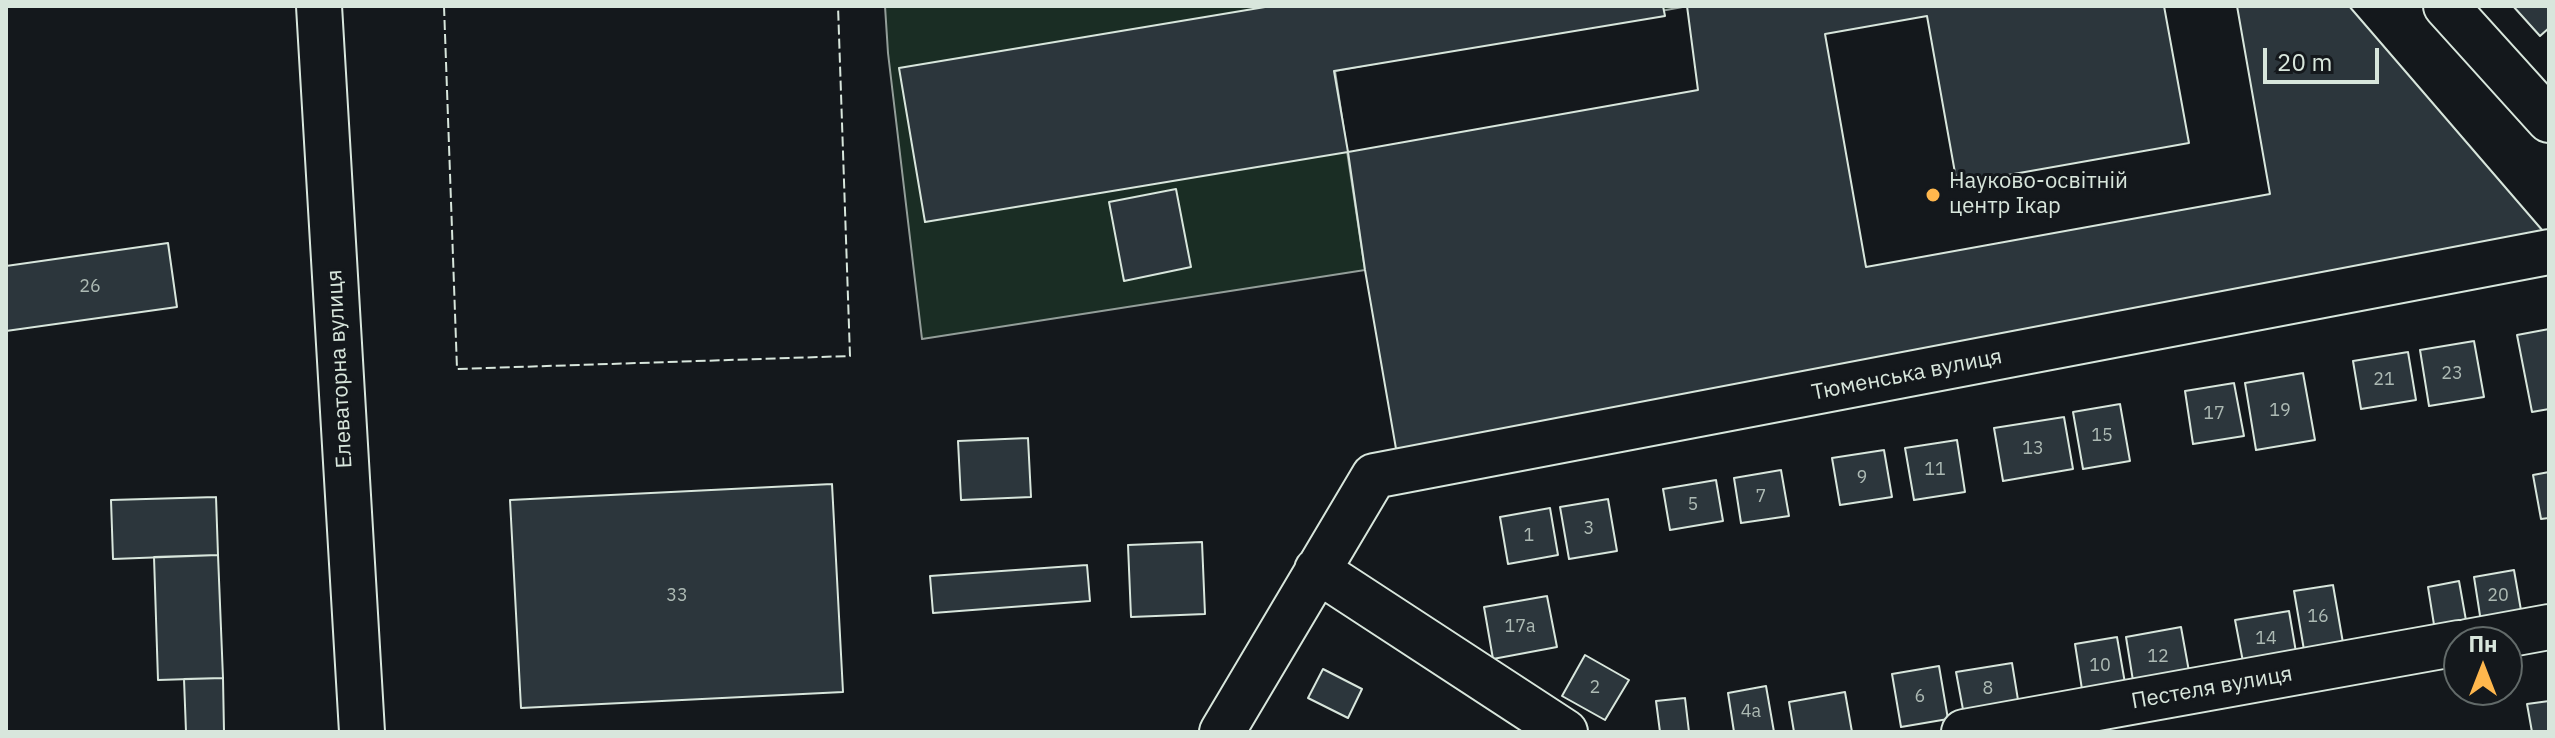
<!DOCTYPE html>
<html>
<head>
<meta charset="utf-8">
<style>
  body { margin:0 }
  #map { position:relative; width:2555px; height:738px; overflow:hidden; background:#14181c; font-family:"IBM Plex Sans",sans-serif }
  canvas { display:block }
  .frame { position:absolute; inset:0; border:8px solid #d8e6dc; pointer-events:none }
  .north { position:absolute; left:2443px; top:626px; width:80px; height:80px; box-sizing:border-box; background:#14181c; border:2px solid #626a69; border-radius:50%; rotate:0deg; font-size:22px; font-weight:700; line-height:32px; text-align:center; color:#d8e6dc }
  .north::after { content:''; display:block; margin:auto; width:28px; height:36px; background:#ffb74d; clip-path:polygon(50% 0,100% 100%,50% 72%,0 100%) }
  .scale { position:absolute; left:2263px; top:48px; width:116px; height:36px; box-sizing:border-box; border:4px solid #d8e6dc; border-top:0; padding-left:10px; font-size:24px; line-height:28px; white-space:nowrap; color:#d8e6dc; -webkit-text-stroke:6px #14181c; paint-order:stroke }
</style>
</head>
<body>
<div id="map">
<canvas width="2555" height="738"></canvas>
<div class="frame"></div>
<div class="north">Пн</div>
<div class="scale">20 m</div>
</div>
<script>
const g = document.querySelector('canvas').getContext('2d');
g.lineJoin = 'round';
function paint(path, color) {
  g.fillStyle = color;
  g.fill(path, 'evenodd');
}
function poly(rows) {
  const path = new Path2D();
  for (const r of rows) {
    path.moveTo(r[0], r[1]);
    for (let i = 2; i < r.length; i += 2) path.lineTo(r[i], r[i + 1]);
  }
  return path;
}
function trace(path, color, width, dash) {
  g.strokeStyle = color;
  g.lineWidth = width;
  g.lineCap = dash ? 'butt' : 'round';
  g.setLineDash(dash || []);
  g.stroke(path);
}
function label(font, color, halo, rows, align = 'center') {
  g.font = font + ' "IBM Plex Sans",sans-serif';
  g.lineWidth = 6;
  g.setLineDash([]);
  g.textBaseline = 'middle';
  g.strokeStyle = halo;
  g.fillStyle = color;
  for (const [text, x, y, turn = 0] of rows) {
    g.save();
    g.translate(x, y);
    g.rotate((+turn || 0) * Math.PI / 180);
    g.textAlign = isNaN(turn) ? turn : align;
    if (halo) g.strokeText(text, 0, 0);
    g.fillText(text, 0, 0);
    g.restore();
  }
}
const green = poly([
  [885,6,1688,6,1335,71,1365,270,922,339,888,53,885,6]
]);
const building = poly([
  [1271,6,1663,6,1665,16,1334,71,1348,152,925,222,899,68,1271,6],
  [1687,6,2349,6,2549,238,1399,466,1365,270,1348,152,1698,90,1687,6],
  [2164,6,2237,6,2270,194,1866,267,1825,34,1927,16,1957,184,2189,143,2164,6],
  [2513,6,2549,6,2549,28,2540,36,2513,6],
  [1176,189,1191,267,1124,281,1109,202,1176,189],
  [168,243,177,307,6,331,6,266,168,243],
  [2549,329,2549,409,2532,412,2517,335,2549,329],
  [2474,341,2484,397,2429,406,2420,350,2474,341],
  [2408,352,2416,400,2361,409,2353,361,2408,352],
  [2303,373,2315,440,2256,450,2245,383,2303,373],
  [2234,383,2244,436,2193,444,2185,391,2234,383],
  [2120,404,2130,461,2083,469,2073,412,2120,404],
  [2064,417,2073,469,2003,481,1994,428,2064,417],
  [1028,438,1031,497,961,500,958,441,1028,438],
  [1957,440,1965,492,1914,500,1905,448,1957,440],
  [1884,450,1892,497,1840,505,1832,458,1884,450],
  [1781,470,1789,516,1741,523,1734,478,1781,470],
  [2549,472,2549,518,2541,519,2533,475,2549,472],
  [1716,480,1723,521,1670,530,1663,489,1716,480],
  [832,484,843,692,521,708,510,500,832,484],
  [216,497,218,555,113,559,111,500,216,497],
  [1608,499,1617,551,1569,559,1560,507,1608,499],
  [1550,508,1558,555,1508,564,1500,517,1550,508],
  [1202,542,1205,614,1131,617,1128,545,1202,542],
  [218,555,223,678,158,680,154,557,218,555],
  [1087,565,1090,601,933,613,930,576,1087,565],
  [2514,570,2522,616,2481,622,2474,577,2514,570],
  [2459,581,2467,626,2435,631,2428,587,2459,581],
  [2333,585,2343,643,2304,650,2294,591,2333,585],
  [1547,596,1557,647,1493,659,1484,607,1547,596],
  [2289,611,2297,658,2244,667,2235,620,2289,611],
  [2181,627,2190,677,2134,687,2126,637,2181,627],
  [2117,637,2126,689,2083,696,2075,644,2117,637],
  [1585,655,1629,680,1605,720,1562,696,1585,655],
  [2012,663,2019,706,1964,715,1956,672,2012,663],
  [1939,666,1948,719,1901,727,1892,674,1939,666],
  [1323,669,1362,689,1348,718,1308,698,1323,669],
  [223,678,224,732,186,732,184,679,223,678],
  [1766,686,1774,732,1734,732,1728,693,1766,686],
  [1845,692,1852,732,1794,732,1789,702,1845,692],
  [1685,698,1689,732,1660,732,1656,701,1685,698],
  [2549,701,2549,732,2532,732,2527,704,2549,701]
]);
const minor = poly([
  [2446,6,2549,120],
  [1317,570,1565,732],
  [2467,642,2549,627],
  [1222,732,1374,476,2549,252],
  [1964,732,2459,643]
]);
const major = poly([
  [319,6,362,732]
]);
const fence = poly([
  [444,6,457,369,850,356,838,6]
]);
const markers = [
  [1933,195,8,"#ffb74d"]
];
const numberNames = [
  ["26",90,287],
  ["23",2452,374],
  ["21",2384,380],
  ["19",2280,411],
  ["17",2214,414],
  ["15",2102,436],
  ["13",2033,449],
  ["11",1935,470],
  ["9",1862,478],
  ["7",1761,497],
  ["5",1693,505],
  ["3",1589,529],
  ["1",1529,536],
  ["33",677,596],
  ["20",2498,596],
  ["16",2318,617],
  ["17а",1520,627],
  ["14",2266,639],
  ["12",2158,657],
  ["10",2100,666],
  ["2",1595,688],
  ["8",1988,689],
  ["6",1920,697],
  ["4а",1751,712]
];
const poiNames = [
  ["Науково-освітній",1949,182],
  ["центр Ікар",1949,207]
];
const streetNames = [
  ["Елеваторна вулиця",340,369,-93],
  ["Тюменська вулиця",1907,375,-11],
  ["Пестеля вулиця",2212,688,-10]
];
paint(green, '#1a2d24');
trace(green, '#939e99', 2);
paint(building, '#2c363c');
trace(building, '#d8e6dc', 2);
trace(minor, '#d8e6dc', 48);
trace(major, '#d8e6dc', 48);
trace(minor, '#14181c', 44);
trace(major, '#14181c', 44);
trace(fence, '#d8e6dc', 2, [10, 4]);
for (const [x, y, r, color] of markers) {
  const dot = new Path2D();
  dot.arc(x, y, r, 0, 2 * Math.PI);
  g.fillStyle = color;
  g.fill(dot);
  trace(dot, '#14181c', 3);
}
label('18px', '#adbab4', null, numberNames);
label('22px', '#d8e6dc', '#14181c', poiNames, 'left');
label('22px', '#d8e6dc', '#14181c', streetNames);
</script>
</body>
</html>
